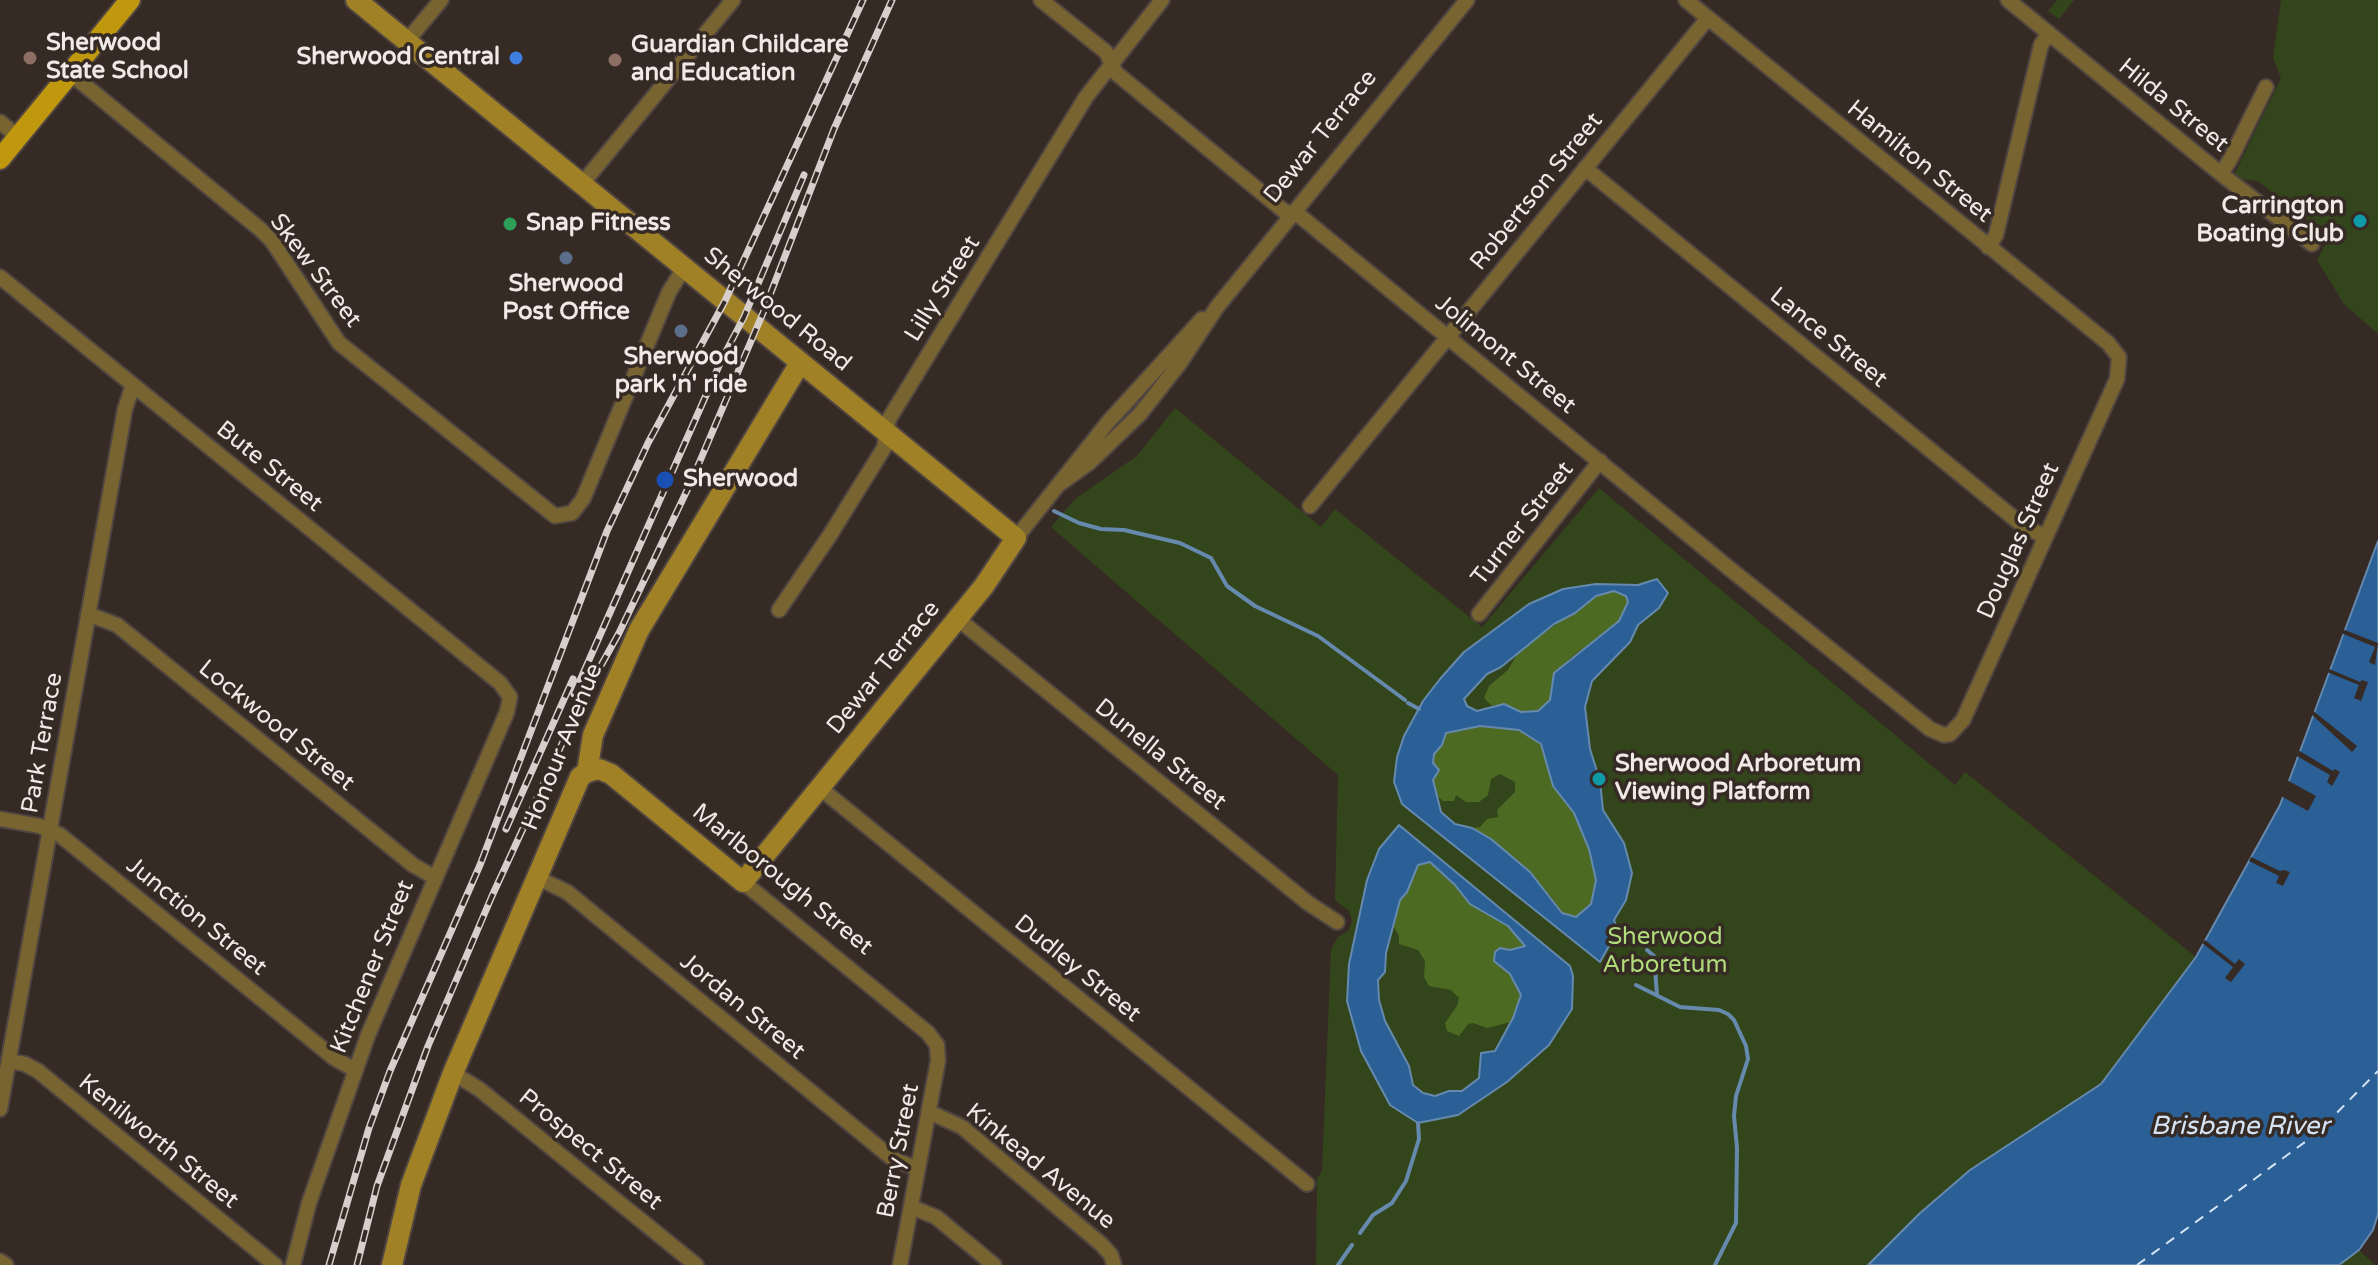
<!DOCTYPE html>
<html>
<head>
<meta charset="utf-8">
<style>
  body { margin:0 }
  canvas { display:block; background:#362a25 }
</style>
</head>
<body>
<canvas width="2378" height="1265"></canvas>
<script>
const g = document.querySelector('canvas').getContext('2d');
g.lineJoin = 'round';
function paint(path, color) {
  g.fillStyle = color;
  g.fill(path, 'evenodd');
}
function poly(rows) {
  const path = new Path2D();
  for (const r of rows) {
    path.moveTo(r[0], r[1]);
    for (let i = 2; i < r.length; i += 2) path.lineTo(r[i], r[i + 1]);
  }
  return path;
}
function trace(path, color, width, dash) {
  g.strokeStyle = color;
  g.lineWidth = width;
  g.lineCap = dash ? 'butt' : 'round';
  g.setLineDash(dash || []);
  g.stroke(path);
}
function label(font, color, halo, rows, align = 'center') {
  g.font = font + ' "Varela Round",sans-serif';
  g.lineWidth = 7;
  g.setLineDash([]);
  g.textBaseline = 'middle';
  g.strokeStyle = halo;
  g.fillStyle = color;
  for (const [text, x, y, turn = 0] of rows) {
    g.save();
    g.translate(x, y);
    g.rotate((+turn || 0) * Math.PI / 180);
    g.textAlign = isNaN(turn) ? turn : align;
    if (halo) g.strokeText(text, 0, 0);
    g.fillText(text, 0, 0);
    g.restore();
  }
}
const green = poly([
  [2057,0,2074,0,2059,19,2048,11],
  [2281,0,2378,0,2378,334,2344,304,2317,260,2329,238,2258,181,2240,179,2235,173,2281,78,2273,58],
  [1175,408,1321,527,1335,509,1482,627,1599,488,1955,785,1965,772,2196,957,2101,1084,1970,1170,1919,1214,1868,1265,1316,1265,1317,1178,1322,1171,1331,949,1338,937,1349,930,1352,921,1349,911,1335,900,1338,775,1051,527,1075,499,1137,456],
  [2359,1250,2375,1265,2339,1265]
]);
const forest = poly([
  [1614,590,1626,596,1628,602,1619,621,1569,659,1550,700,1538,711,1521,712,1504,704,1492,706,1484,698,1489,686,1508,670,1519,651,1596,596],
  [1480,726,1519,730,1541,744,1553,786,1574,813,1589,849,1596,880,1591,904,1576,917,1562,913,1550,896,1491,839,1472,828,1480,827,1487,819,1498,817,1497,810,1515,792,1515,782,1500,774,1491,779,1488,795,1479,802,1466,802,1456,795,1454,801,1443,801,1436,795,1433,780,1439,770,1433,763,1434,754,1442,745,1446,733],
  [1430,862,1455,885,1470,904,1508,926,1526,947,1510,950,1500,949,1494,961,1510,974,1521,995,1511,1022,1487,1028,1473,1023,1468,1024,1459,1036,1447,1031,1445,1023,1457,1006,1459,998,1451,990,1429,986,1424,977,1425,961,1418,950,1399,944,1399,936,1394,927,1400,900,1407,892,1418,865]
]);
const water = poly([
  [2378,541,2378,1214,2373,1230,2359,1250,2339,1265,1868,1265,1919,1214,1970,1170,2101,1084,2196,957,2280,805,2378,541],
  [1657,579,1668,593,1659,608,1638,625,1630,642,1592,681,1585,707,1590,749,1600,781,1603,810,1624,843,1632,873,1626,900,1614,920,1618,930,1600,962,1402,804,1394,782,1397,757,1404,736,1423,701,1440,679,1464,652,1529,604,1563,589,1596,584,1638,585,1657,579],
  [1614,591,1626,596,1628,602,1619,621,1554,673,1550,700,1538,711,1521,712,1504,704,1477,711,1467,706,1464,699,1487,674,1501,667,1554,624,1575,613,1596,596,1614,591],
  [1480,726,1519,730,1541,744,1553,786,1574,813,1589,849,1596,880,1591,904,1576,917,1562,913,1530,872,1491,839,1472,828,1455,824,1441,812,1433,780,1439,770,1433,763,1434,754,1442,745,1446,733,1480,726],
  [1399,825,1570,966,1573,976,1572,1009,1549,1045,1507,1082,1458,1115,1418,1123,1390,1105,1361,1051,1347,1001,1349,964,1367,880,1379,849,1399,825],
  [1430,862,1455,885,1470,904,1508,926,1525,946,1510,950,1500,948,1495,952,1494,961,1510,974,1521,995,1513,1018,1495,1051,1481,1053,1479,1078,1462,1091,1449,1091,1435,1096,1423,1093,1413,1085,1409,1066,1385,1021,1379,1000,1378,980,1385,972,1386,953,1400,900,1407,892,1418,865,1430,862]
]);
const pier = poly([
  [2342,629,2378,643,2375,665,2369,662,2375,647,2341,633],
  [2329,669,2360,682,2362,680,2368,682,2361,701,2354,698,2359,685,2327,672],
  [2312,710,2357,746,2352,752,2310,713],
  [2298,750,2333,771,2335,769,2340,772,2332,786,2327,782,2330,775,2295,755],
  [2285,779,2316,796,2308,811,2279,795],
  [2251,857,2280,871,2284,870,2290,872,2283,886,2276,883,2279,876,2249,861],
  [2205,940,2235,964,2239,959,2245,964,2231,982,2225,978,2233,967,2202,943]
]);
const stream = poly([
  [1054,511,1079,523,1101,529,1124,530,1180,543,1211,558,1227,586,1255,606,1318,636,1405,700],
  [1408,703,1419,709],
  [1647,950,1654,956,1657,995],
  [1636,985,1680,1007,1719,1010,1728,1014,1734,1020,1746,1046,1748,1059,1736,1096,1734,1116,1737,1148,1736,1223,1715,1265],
  [1360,1233,1373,1215,1392,1203,1406,1181,1419,1139,1418,1123],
  [1338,1265,1352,1245]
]);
const ferry = poly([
  [2137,1265,2316,1134,2378,1071]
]);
const street = poly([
  [1041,0,1106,52,1116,73,1284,211,1300,216,1730,569,1930,729,1944,735,1950,734,1963,720,2117,379,2119,357,2108,343,1686,0],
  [2008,0,2221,174,2312,244],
  [407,41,441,0],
  [70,73,261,230,272,241,339,343,555,516,572,513,583,499,669,292,684,268],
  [0,122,18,137],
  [1585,168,2021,524,2045,537],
  [2221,174,2231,158,2266,87],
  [582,184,733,0],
  [1988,247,1996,235,2041,45,2049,33],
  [0,277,500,683,510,697,507,712,368,1035,309,1203,293,1265],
  [1061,483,1090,462,1140,414,1180,363,1217,307,1467,0],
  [1310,506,1708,18],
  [1016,538,1109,421,1202,319],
  [779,610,830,535,884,448,889,419,1086,97,1162,0],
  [88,614,117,625,413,865,434,877],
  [1479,614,1600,461],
  [958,619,1308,903,1337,922],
  [820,788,1307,1184],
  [0,819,40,826,60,835,334,1058,355,1070],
  [538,878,567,892,893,1159,918,1169],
  [743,882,928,1033,937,1045,938,1061,900,1265],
  [9,1061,25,1064,38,1071,275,1265],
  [453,1073,479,1089,696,1265],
  [0,1109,125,409,133,385],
  [929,1112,962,1127,1101,1244,1111,1255,1114,1265],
  [911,1207,936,1217,994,1265],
  [0,1261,6,1265]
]);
const secondary = poly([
  [356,0,1016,538,984,586,743,882,611,774,599,769,587,772],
  [392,1265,411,1185,453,1073,580,777,587,772,593,735,639,630,800,363]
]);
const primary = poly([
  [0,159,130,0]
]);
const rail = poly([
  [574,694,722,359,744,317,804,175],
  [506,829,573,679],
  [329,1265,369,1128,390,1071,480,865,607,531,648,443,725,301,863,0],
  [357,1265,377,1186,428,1046,492,896,584,696,619,633,691,482,763,313,834,129,892,0]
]);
const markers = [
  [30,58,8,"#8d6e63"],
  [516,58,8,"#3f7fe0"],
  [615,60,8,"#8d6e63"],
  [2360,221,8,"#0f9aa8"],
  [510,224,8,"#2e9e5b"],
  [566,258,8,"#5c6f8a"],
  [681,331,8,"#5c6f8a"],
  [665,480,10,"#1a4fb4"],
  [1599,779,8,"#0f9aa8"]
];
const poiNames = [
  ["Sherwood",46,44],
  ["State School",46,72],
  ["Guardian Childcare",631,46],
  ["and Education",631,74],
  ["Sherwood Central",500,58,"right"],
  ["Carrington",2344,207,"right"],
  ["Boating Club",2344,235,"right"],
  ["Snap Fitness",526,224],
  ["Sherwood",566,285,"center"],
  ["Post Office",566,313,"center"],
  ["Sherwood",681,358,"center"],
  ["park 'n' ride",681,386,"center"],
  ["Sherwood",683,480],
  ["Sherwood Arboretum",1615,765],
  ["Viewing Platform",1615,793]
];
const streetNames = [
  ["Hilda Street",2173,106,39],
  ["Dewar Terrace",1321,137,-51],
  ["Hamilton Street",1919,162,39],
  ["Robertson Street",1537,192,-51],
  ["Skew Street",315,271,53],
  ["Lilly Street",943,289,-58],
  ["Sherwood Road",777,310,39],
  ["Lance Street",1828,338,39],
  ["Jolimont Street",1505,355,39],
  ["Bute Street",269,467,39],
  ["Turner Street",1523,524,-52],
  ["Douglas Street",2019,541,-66],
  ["Dewar Terrace",884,668,-51],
  ["Lockwood Street",276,726,39],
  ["Park Terrace",43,743,-80],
  ["Honour Avenue",563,747,-68],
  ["Dunella Street",1160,755,39],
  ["Marlborough Street",782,880,39],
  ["Junction Street",196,917,39],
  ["Kitchener Street",373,967,-68],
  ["Dudley Street",1077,969,39],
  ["Jordan Street",742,1007,39],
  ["Kenilworth Street",158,1142,39],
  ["Prospect Street",590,1150,39],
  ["Berry Street",899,1151,-79],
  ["Kinkead Avenue",1040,1167,39]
];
const parkNames = [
  ["Sherwood",1665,938],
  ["Arboretum",1665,966]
];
const waterNames = [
  ["Brisbane River",2240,1127]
];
paint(green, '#33451a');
paint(forest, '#4d6a23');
paint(water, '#2b6096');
trace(water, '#6689ae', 2);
paint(pier, '#362a25');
trace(stream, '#6689ae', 4);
trace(ferry, '#d5e4f4', 2, [10, 8]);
trace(street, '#504540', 18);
trace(secondary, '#504540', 24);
trace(primary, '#504540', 24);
trace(street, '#776430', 14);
trace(secondary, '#a08126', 20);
trace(primary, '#c0980e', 20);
trace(rail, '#d7cfcb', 7);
trace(rail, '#362a25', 4, [12]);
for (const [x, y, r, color] of markers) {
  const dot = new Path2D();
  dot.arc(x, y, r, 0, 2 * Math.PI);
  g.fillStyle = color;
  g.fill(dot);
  trace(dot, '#362a25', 3);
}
label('bold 24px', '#f0e9e5', '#362a25', poiNames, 'left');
label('24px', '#f0e9e5', '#362a25', streetNames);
label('24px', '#b0dc7a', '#362a25', parkNames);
label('italic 26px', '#d5e4f4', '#362a25', waterNames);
</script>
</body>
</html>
